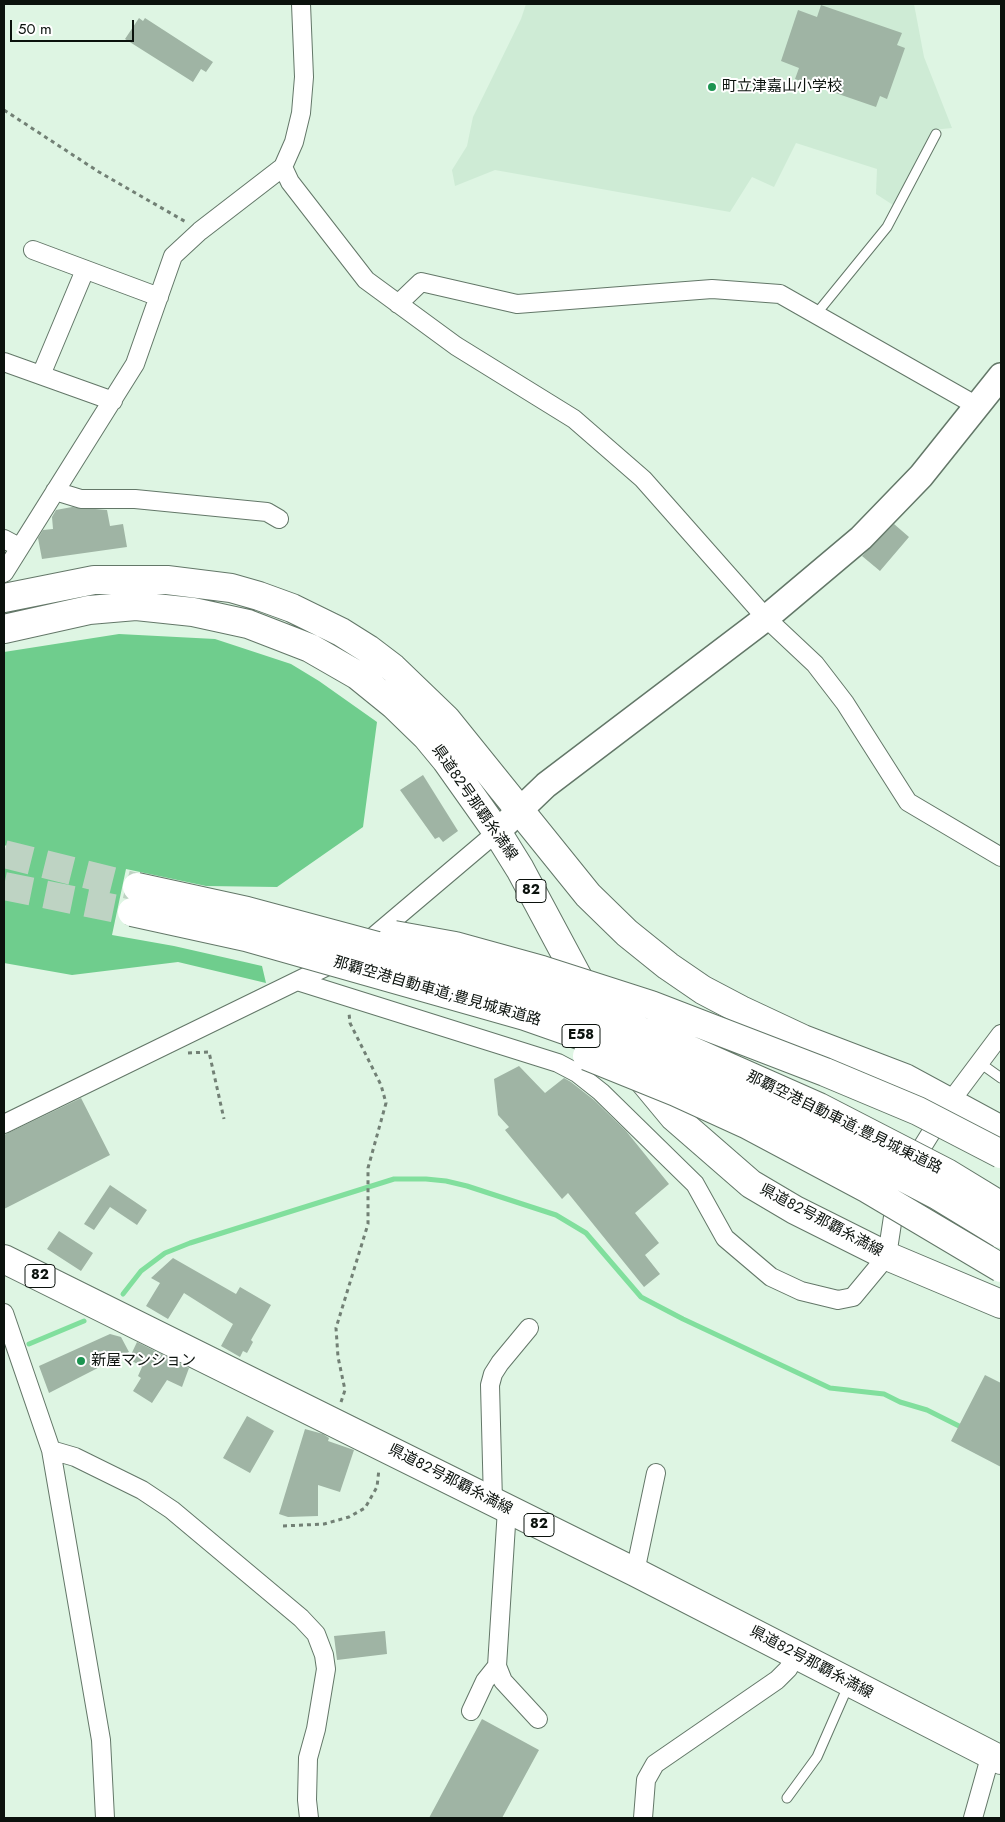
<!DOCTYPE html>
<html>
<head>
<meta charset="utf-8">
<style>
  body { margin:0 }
  #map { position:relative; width:1005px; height:1822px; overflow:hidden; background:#def5e3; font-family:Jost,sans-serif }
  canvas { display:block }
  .frame { position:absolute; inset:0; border:5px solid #0b120d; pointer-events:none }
  .scale { position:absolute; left:10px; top:20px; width:124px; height:22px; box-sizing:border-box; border:2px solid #0b120d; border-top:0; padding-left:6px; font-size:15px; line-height:18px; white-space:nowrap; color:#0b120d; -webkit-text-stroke:4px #fff; paint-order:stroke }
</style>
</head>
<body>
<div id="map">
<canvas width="1005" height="1822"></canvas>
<div class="frame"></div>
<div class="scale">50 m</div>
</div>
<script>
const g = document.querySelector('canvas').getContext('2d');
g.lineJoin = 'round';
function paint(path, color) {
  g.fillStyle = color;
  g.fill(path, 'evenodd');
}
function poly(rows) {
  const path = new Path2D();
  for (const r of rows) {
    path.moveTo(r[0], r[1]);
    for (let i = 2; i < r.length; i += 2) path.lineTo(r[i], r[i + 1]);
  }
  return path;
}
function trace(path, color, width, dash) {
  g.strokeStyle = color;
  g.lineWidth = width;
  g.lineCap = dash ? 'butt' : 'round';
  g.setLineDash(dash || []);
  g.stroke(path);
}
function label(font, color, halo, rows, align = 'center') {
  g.font = font + ' Jost,"Noto Sans JP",sans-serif';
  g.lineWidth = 4;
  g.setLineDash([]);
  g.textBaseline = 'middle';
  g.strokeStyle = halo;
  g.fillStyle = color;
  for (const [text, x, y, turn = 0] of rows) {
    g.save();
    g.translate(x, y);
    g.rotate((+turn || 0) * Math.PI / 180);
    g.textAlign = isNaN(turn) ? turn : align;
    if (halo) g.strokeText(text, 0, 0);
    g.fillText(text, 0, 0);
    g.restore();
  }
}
const built = poly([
  [526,4,914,4,924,57,952,128,932,130,904,191,893,205,876,194,877,169,796,143,774,187,752,177,730,212,495,170,455,186,452,170,467,146,473,117,521,19]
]);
const forest = poly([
  [119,634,215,639,291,664,319,681,377,722,363,827,277,887,206,886,126,869,112,935,174,946,262,966,266,983,178,962,72,975,4,963,4,871,10,847,4,845,4,652]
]);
const stream = poly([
  [123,1294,141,1271,165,1253,190,1243,394,1179,426,1179,446,1181,467,1186,556,1215,586,1233,641,1297,683,1319,830,1388,884,1394,900,1402,927,1410,963,1428],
  [29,1344,84,1321]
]);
const building = poly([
  [821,5,902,33,897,45,905,48,887,99,880,96,876,107,795,79,799,68,781,61,798,10,817,17],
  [139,18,143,21,145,18,213,62,206,72,201,69,193,82,125,39],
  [72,507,107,510,110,526,123,524,127,547,42,559,38,538,43,530,53,529,52,517,56,510],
  [894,524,909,537,880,571,862,556],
  [423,775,458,831,443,842,439,837,435,839,400,790],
  [519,1066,545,1093,564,1078,571,1082,594,1100,626,1131,669,1184,635,1213,659,1243,645,1255,660,1274,644,1287,568,1193,562,1199,505,1130,509,1127,498,1115,494,1079],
  [81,1098,110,1155,4,1209,4,1135],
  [110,1185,147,1210,137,1225,110,1207,94,1230,84,1224],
  [59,1231,93,1253,81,1271,47,1249],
  [173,1258,236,1294,240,1287,271,1305,251,1340,253,1342,247,1353,243,1351,240,1357,221,1346,233,1324,184,1293,168,1319,146,1306,160,1283,151,1278],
  [110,1334,121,1337,129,1352,49,1393,39,1366],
  [137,1342,189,1368,182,1387,167,1380,152,1403,133,1391,141,1378,138,1376,142,1367,129,1359],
  [985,1375,1001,1383,1001,1467,951,1441],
  [247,1416,274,1431,250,1473,223,1458],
  [305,1429,323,1434,329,1438,328,1441,354,1450,340,1492,318,1485,318,1516,288,1517,279,1514],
  [385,1631,387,1654,337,1660,334,1636],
  [482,1719,539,1750,502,1818,429,1818]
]);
const highwayTunnel = poly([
  [4,854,137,887],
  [4,886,132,912]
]);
const path = poly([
  [4,110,99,172,186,222],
  [188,1053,209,1052,224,1119],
  [341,1402,345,1390,338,1357,336,1328,368,1224,368,1168,386,1103,381,1085,350,1023,349,1013],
  [283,1526,324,1524,349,1517,365,1508,377,1487,379,1469]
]);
const lane = poly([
  [817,313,887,227,936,134],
  [980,1063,1001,1078],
  [787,1798,817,1757,849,1684]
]);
const street = poly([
  [283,167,290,182,366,280,456,346,574,419,643,479,766,618,815,664,845,703,908,802,1001,857],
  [33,250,159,297],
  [398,304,421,282,517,304,712,289,780,294,977,406],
  [4,362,113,401],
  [41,375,85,270],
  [55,491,81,499,135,499,267,512,279,519],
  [4,539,19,547],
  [4,573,135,364,173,256,200,231,283,167,294,142,301,113,304,77,301,4],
  [360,948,497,832],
  [297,981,558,1063,577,1073,601,1092,695,1184,725,1238,771,1277,801,1291,838,1300,853,1297,887,1256,896,1197],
  [4,1124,338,961],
  [911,1165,950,1102,1001,1034],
  [4,1313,51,1450,101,1740,105,1818],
  [51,1450,75,1457,142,1490,172,1510,301,1618,316,1634,324,1655,326,1669,316,1729,308,1758,307,1800,309,1818],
  [493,1502,490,1385,493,1374,500,1363,529,1328],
  [507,1509,497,1666,503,1681,538,1719],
  [635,1572,656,1473],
  [471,1711,485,1681,497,1666],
  [643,1818,646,1780,655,1764,777,1680,788,1669,796,1655],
  [973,1818,991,1754]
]);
const secondary = poly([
  [497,832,546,785,766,618,861,538,921,476,1001,376]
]);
const primary = poly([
  [4,598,94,580,167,580,231,588,259,596,292,608,341,632,368,649,393,668,446,719,588,895,627,933,668,966,703,990,741,1010,803,1039,905,1078,1001,1130],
  [4,629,89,610,136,606,193,612,248,624,310,648,357,675,394,705,427,737,446,760,497,832,520,869,588,996],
  [635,1070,674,1117,751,1184,795,1210,887,1256,1001,1304],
  [4,1259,635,1572,1001,1760]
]);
const highwayBridge = poly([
  [137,887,247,911,396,951,537,993,681,1046,819,1107,947,1173,1001,1206],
  [132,912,246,937,525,1016,645,1058,828,1138,937,1195,1001,1234],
  [394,935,455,946,542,970,651,1005,825,1072,918,1111,1001,1154],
  [587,1056,676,1092,746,1124,868,1189,1001,1268]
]);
const markers = [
  [712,87,5,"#1c9451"],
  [81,1361,5,"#1c9451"]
];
const shields = [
  [531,891,30],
  [581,1036,38],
  [40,1276,30],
  [539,1525,30]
];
const shieldNames = [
  ["82",531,891],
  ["E58",581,1036],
  ["82",40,1276],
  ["82",539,1525]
];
const poiNames = [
  ["町立津嘉山小学校",722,87],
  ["新屋マンション",91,1361]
];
const streetNames = [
  ["県道82号那覇糸満線",474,803,55],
  ["那覇空港自動車道;豊見城東道路",437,992,16],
  ["那覇空港自動車道;豊見城東道路",844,1123,26],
  ["県道82号那覇糸満線",821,1221,28],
  ["県道82号那覇糸満線",450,1480,27],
  ["県道82号那覇糸満線",811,1663,28]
];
paint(built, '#ceebd5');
paint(forest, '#6fcd8d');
trace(stream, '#81df9d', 5);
paint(building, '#9fb4a4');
trace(highwayTunnel, '#bed3c3', 28, [28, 14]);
trace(lane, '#637768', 11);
trace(street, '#637768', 20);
trace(secondary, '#637768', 28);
trace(primary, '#637768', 30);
trace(path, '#728075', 3, [4, 4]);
trace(lane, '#fff', 9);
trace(street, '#fff', 18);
trace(secondary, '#fff', 25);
trace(primary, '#fff', 28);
trace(highwayBridge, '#637768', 30, []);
trace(highwayBridge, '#fff', 28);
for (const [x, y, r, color] of markers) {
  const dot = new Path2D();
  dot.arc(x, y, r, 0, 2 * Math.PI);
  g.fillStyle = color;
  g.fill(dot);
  trace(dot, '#fff', 2);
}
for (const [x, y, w] of shields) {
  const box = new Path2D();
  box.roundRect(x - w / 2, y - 11.5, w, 23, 4);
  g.fillStyle = '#fff';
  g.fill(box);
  trace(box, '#0b120d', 1);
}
label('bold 14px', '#0b120d', null, shieldNames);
label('15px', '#0b120d', '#fff', poiNames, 'left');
label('15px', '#0b120d', '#fff', streetNames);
</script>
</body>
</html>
